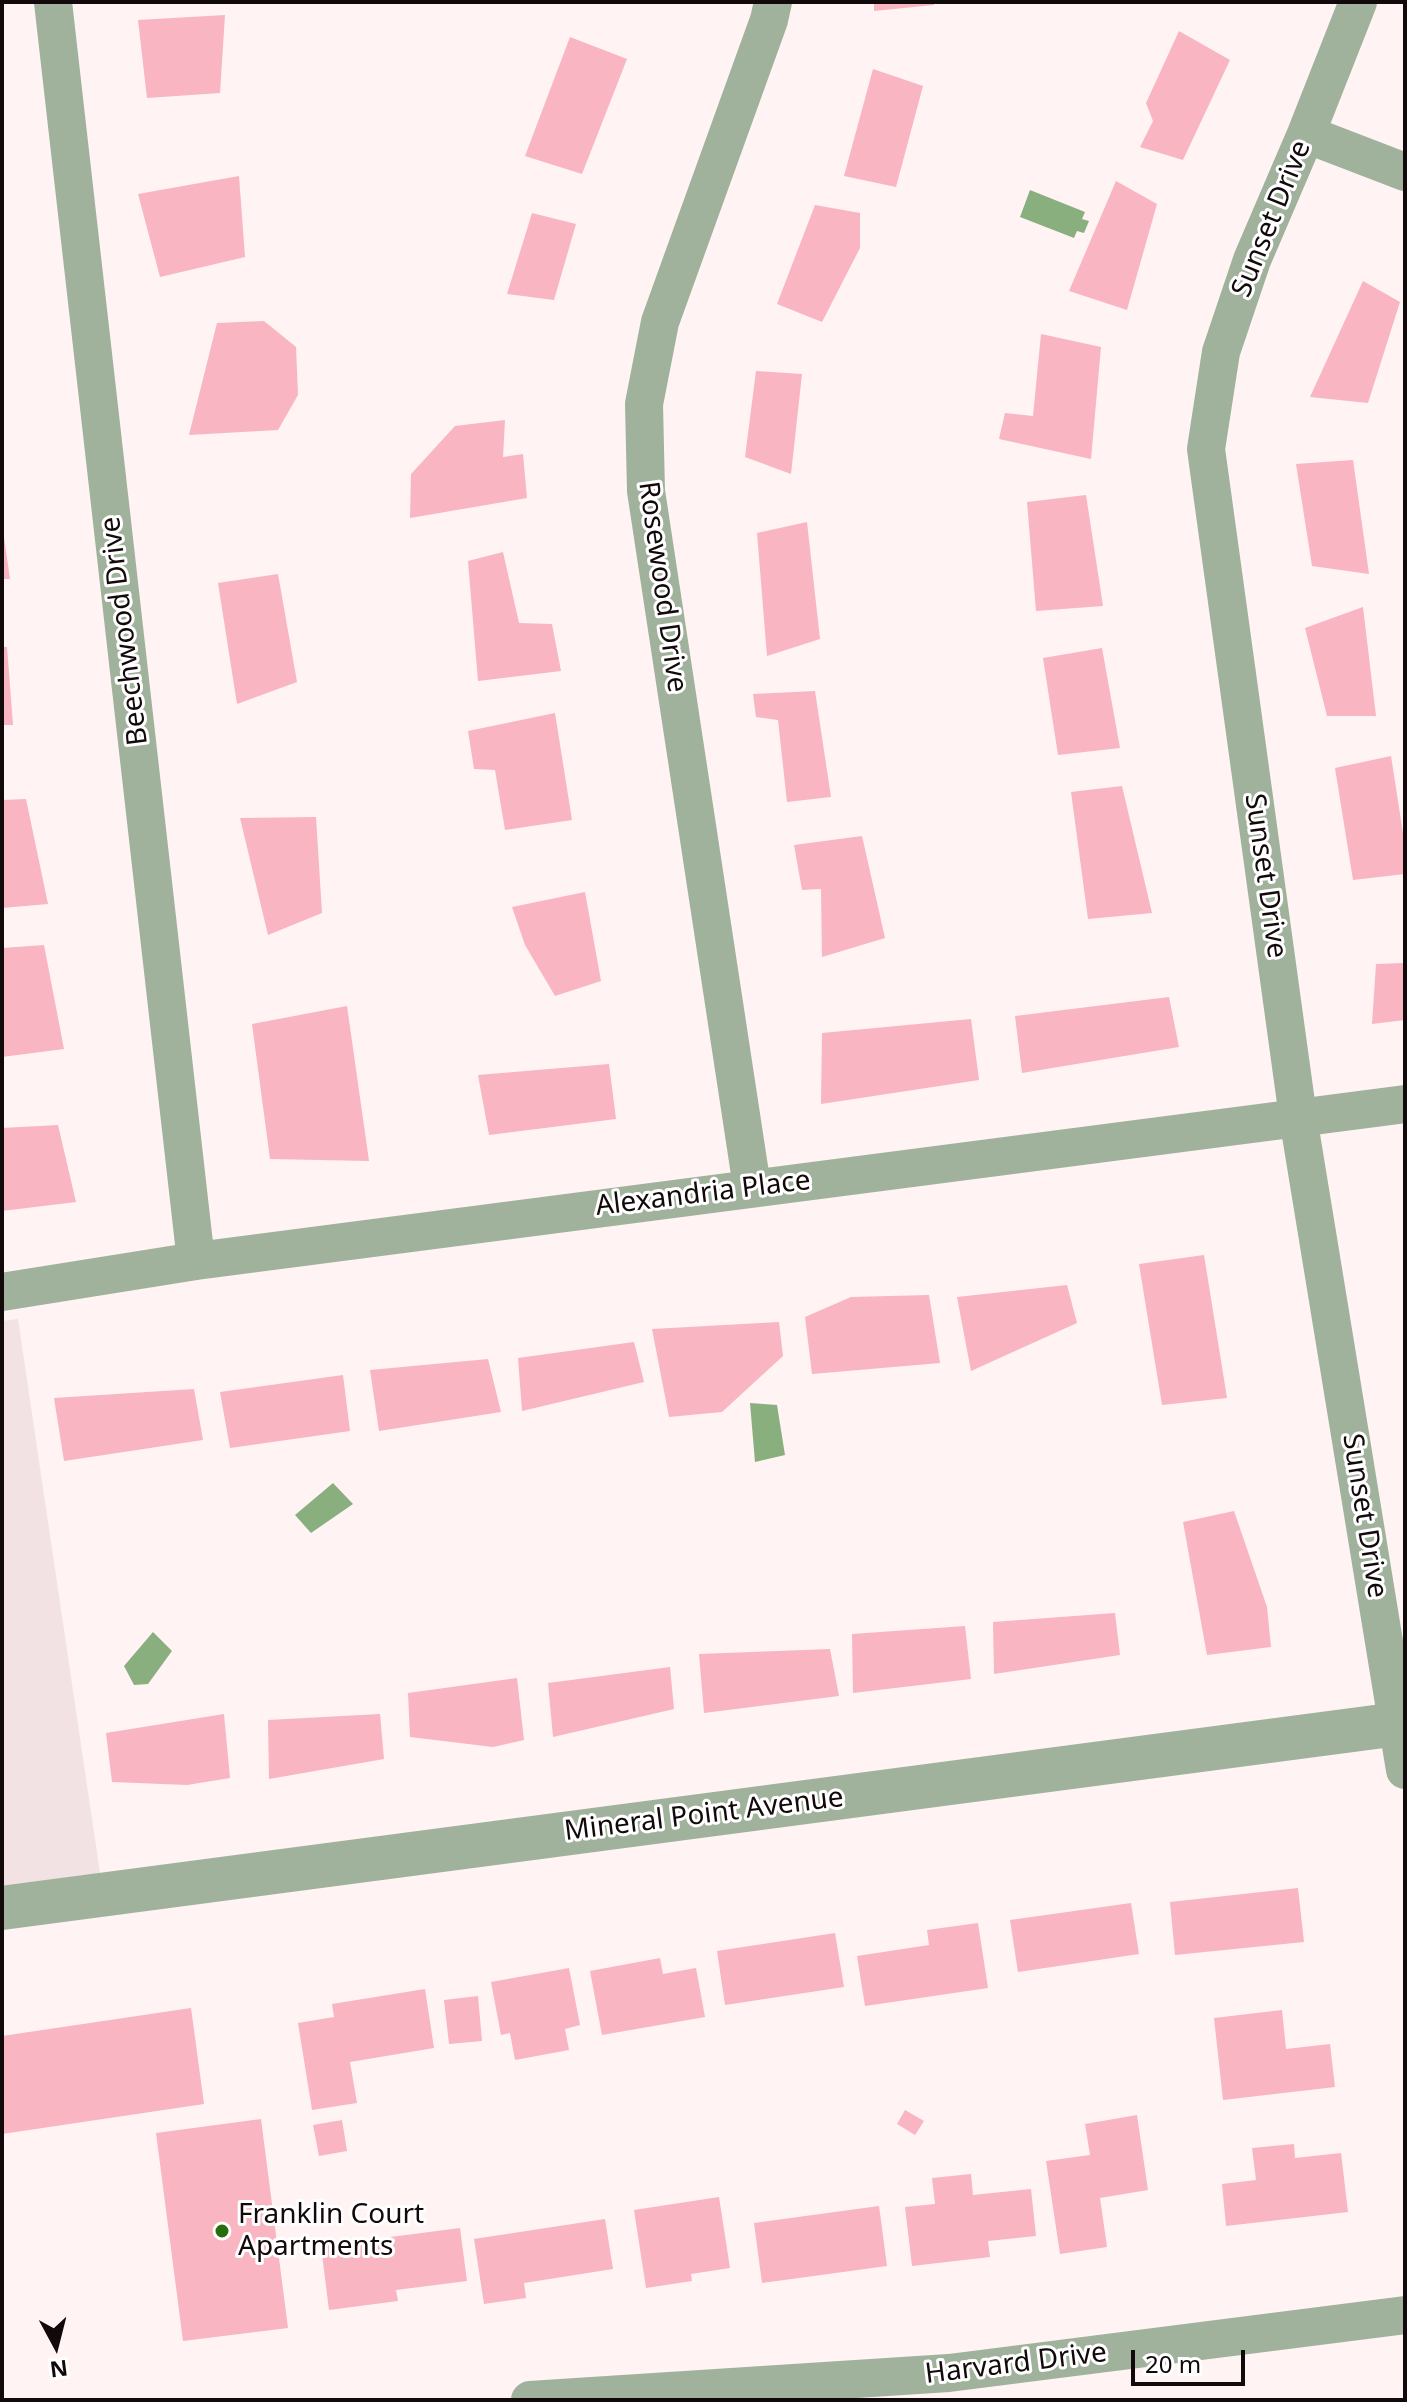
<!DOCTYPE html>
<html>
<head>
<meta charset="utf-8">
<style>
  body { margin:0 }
  #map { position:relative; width:1407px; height:2402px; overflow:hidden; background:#fff3f4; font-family:"Noto Sans",sans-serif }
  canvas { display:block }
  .frame { position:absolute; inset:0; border:4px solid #12090b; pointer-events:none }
  .north { position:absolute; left:16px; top:2306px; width:80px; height:80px; -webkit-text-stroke:6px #fff; paint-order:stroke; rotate:173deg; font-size:22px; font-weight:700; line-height:32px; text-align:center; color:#12090b }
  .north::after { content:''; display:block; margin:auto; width:28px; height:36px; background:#12090b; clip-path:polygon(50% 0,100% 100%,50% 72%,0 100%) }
  .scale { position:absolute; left:1131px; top:2350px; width:114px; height:36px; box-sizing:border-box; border:4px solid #12090b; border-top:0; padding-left:10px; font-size:24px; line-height:28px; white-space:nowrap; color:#12090b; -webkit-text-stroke:6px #fff; paint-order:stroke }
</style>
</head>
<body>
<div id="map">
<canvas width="1407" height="2402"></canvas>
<div class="frame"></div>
<div class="north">N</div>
<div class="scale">20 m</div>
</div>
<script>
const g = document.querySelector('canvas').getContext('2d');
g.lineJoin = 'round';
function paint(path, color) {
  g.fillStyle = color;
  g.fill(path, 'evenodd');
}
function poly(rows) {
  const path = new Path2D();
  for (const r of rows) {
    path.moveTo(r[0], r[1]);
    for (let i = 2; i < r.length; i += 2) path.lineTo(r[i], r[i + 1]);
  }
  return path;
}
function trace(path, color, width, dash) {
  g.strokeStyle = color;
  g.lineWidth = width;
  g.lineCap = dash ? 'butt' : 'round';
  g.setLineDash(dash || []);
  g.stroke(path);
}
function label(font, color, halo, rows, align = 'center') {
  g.font = font + ' "Noto Sans",sans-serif';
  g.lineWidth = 6;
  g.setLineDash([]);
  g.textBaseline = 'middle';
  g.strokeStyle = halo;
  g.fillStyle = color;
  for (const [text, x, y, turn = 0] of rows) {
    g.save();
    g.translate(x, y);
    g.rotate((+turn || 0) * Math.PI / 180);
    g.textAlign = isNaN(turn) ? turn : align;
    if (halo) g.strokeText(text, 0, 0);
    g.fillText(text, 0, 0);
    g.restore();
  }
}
const built = poly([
  [18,1319,100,1873,2,1888,2,1321]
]);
const water = poly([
  [1030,190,1085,212,1082,219,1089,221,1084,233,1077,231,1074,238,1020,217],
  [750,1403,777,1405,785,1455,755,1462],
  [333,1483,353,1504,311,1533,295,1515],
  [153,1632,172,1651,148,1684,134,1685,124,1666]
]);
const building = poly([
  [874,2,934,2,934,5,874,11],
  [225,15,220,93,147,98,138,20],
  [1179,31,1230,60,1183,160,1140,147,1153,121,1146,103],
  [570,37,627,59,582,174,525,156],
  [873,69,923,86,896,187,844,176],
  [239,176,245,257,160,277,138,194],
  [1116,181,1157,204,1127,310,1069,291],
  [815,205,860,213,860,248,822,322,777,304],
  [532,213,576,224,554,300,507,294],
  [1363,281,1400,302,1368,403,1310,397],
  [264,321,296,347,298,395,278,430,189,435,217,323],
  [1041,334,1101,347,1091,459,999,439,1005,413,1033,416],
  [756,371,802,374,791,474,745,457],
  [505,420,503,457,523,454,527,498,410,518,411,474,455,426],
  [1353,460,1369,574,1312,566,1296,464],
  [1086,495,1103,606,1036,611,1027,502],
  [807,522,820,639,767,656,757,533],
  [2,537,4,537,10,579,2,579],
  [503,552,519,623,552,624,561,671,478,681,468,561],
  [278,574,297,682,237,704,218,583],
  [1363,607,1376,716,1327,716,1305,628],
  [2,647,7,647,13,725,2,725],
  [1102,648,1120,748,1058,755,1043,658],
  [815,691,831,797,787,802,778,720,756,717,753,694],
  [555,713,572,820,505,830,495,770,474,769,468,731],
  [1391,756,1405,846,1405,874,1353,880,1335,768],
  [1122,786,1152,913,1088,919,1071,792],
  [26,799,48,904,2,908,2,800],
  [316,817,322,913,268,935,240,818],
  [862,836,885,938,822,957,821,889,802,890,794,845],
  [585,892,601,981,555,996,525,945,512,907],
  [44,945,64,1049,2,1057,2,948],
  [1405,963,1405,1020,1372,1024,1376,964],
  [1169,997,1179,1047,1022,1073,1015,1016],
  [347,1006,369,1161,270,1159,252,1024],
  [971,1019,979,1080,821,1104,822,1033],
  [609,1064,616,1119,489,1135,478,1075],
  [58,1125,76,1202,2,1211,2,1128],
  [1204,1255,1227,1398,1162,1405,1139,1264],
  [1067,1285,1077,1323,971,1371,957,1297],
  [929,1295,940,1363,812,1374,805,1317,851,1297],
  [779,1322,783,1356,722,1412,669,1417,652,1329],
  [634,1342,644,1382,522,1411,518,1358],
  [488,1359,501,1412,379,1431,370,1370],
  [343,1375,350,1431,230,1448,220,1392],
  [194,1389,203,1440,64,1461,54,1398],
  [1234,1511,1267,1607,1271,1647,1207,1655,1183,1522],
  [1115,1613,1120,1655,994,1674,993,1622],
  [965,1626,971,1679,853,1693,852,1634],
  [830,1649,839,1696,704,1713,699,1654],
  [670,1667,674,1709,553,1737,548,1683],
  [517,1678,524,1740,493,1747,410,1737,408,1693],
  [224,1714,230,1778,187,1785,112,1782,106,1733],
  [380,1714,384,1759,269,1779,268,1720],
  [1298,1888,1304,1942,1175,1955,1170,1902],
  [1131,1903,1139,1954,1018,1972,1010,1920],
  [978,1923,988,1988,865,2006,857,1956,929,1945,927,1930],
  [835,1933,844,1987,725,2005,717,1951],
  [660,1958,663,1974,696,1968,705,2017,602,2035,590,1971],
  [569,1968,580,2025,565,2029,569,2050,515,2060,510,2033,501,2035,491,1982],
  [425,1989,434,2048,350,2062,357,2103,312,2110,298,2023,334,2017,332,2004],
  [478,1996,482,2041,449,2044,444,2000],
  [191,2008,204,2104,2,2134,2,2036],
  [1282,2010,1286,2049,1330,2044,1335,2087,1223,2100,1214,2018],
  [905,2110,924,2121,915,2135,897,2124],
  [1137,2115,1148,2190,1100,2198,1107,2247,1060,2254,1046,2161,1090,2155,1085,2124],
  [261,2119,288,2328,183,2341,156,2133],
  [342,2120,347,2151,319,2156,313,2125],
  [1294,2144,1295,2158,1341,2153,1348,2212,1226,2226,1222,2184,1256,2180,1252,2148],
  [971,2174,973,2195,1031,2189,1036,2236,988,2241,990,2257,912,2266,905,2207,935,2204,932,2178],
  [719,2197,730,2268,691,2274,692,2281,646,2288,634,2210],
  [879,2206,887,2266,762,2283,754,2223],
  [605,2219,613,2269,524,2283,526,2298,484,2304,474,2239],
  [460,2228,467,2281,396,2290,398,2301,329,2310,321,2246]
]);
const minor = poly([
  [53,2,196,1261],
  [1358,2,1306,134,1252,260,1221,352,1206,449,1298,1117,1405,1770],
  [1306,134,1405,172],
  [752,1187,646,491,644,404,660,322,769,20,773,2],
  [2,1292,196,1261,1405,1104],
  [530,2400,949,2373,1405,2315]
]);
const tertiary = poly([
  [2,1908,1405,1723]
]);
const markers = [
  [222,2231,8,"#286e0c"]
];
const streetNames = [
  ["Sunset Drive",1272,219,-68],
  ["Rosewood Drive",662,587,82],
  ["Beechwood Drive",125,631,-97],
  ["Sunset Drive",1265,876,82],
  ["Alexandria Place",703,1194,-7],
  ["Sunset Drive",1364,1516,81],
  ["Mineral Point Avenue",704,1815,-7],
  ["Harvard Drive",1016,2364,-7]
];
const poiNames = [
  ["Franklin Court",238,2215],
  ["Apartments",238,2247]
];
paint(built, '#f2e2e4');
paint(water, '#89af7f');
paint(building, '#f9b5c1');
trace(minor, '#a0b29c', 38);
trace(tertiary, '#a0b29c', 44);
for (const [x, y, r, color] of markers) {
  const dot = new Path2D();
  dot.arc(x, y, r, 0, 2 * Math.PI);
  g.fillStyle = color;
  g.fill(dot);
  trace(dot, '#fff', 3);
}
label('28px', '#12090b', '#fff', streetNames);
label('28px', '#12090b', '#fff', poiNames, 'left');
</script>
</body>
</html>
